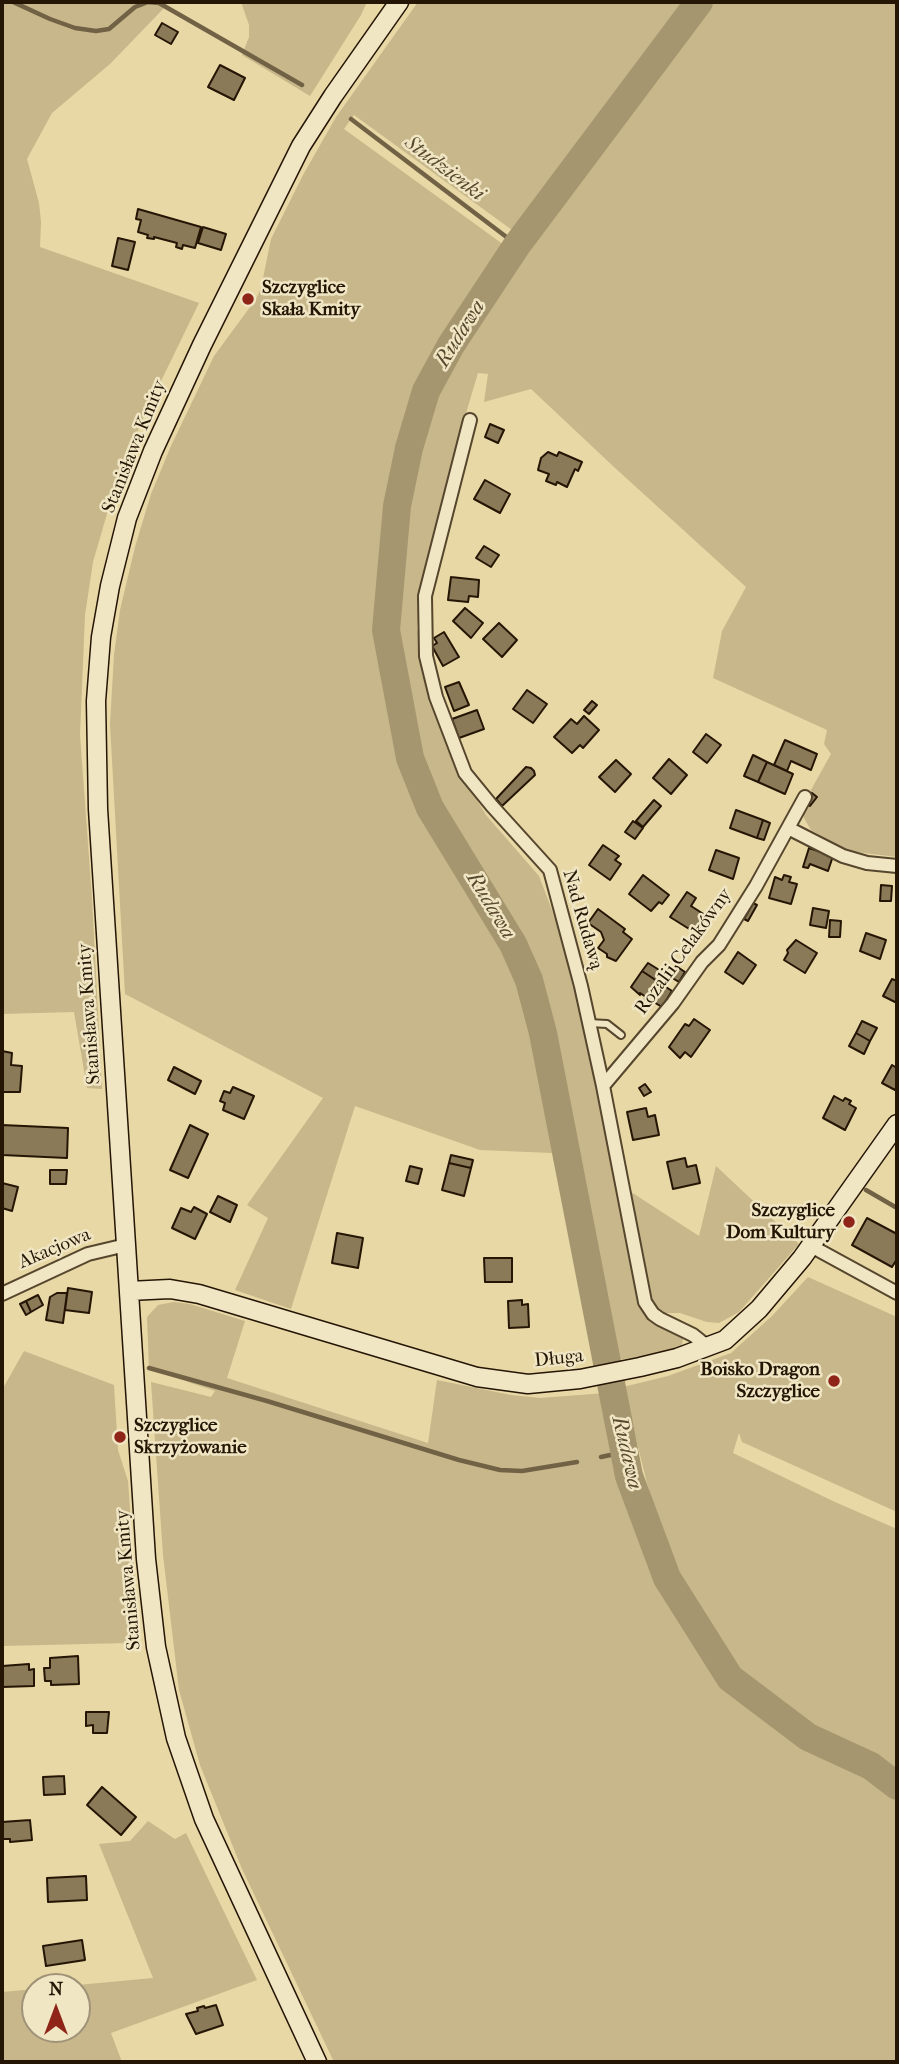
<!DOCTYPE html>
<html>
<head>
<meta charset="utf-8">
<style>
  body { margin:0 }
  #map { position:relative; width:899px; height:2064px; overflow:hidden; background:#e8d8a5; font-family:"IM FELL French Canon",serif }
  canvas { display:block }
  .frame { position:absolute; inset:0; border:4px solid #251505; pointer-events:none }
  .north { position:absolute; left:21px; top:1973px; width:70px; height:70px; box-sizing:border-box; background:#f0e6c4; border:2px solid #9f9278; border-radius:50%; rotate:0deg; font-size:19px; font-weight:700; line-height:28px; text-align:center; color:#251505 }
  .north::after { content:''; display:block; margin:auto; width:24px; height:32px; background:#8f2418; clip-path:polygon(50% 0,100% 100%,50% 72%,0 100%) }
</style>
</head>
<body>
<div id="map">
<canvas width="899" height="2064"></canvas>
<div class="frame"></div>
<div class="north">N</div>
</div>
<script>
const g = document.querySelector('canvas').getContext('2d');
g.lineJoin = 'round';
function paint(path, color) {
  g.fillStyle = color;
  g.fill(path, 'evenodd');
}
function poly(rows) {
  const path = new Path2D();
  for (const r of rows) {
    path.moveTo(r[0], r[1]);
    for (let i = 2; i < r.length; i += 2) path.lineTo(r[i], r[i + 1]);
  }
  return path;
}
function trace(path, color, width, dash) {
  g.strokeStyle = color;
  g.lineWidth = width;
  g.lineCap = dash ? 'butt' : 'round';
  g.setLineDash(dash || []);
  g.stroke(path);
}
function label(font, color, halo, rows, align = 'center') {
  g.font = font + ' "IM FELL French Canon",serif';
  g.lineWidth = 5;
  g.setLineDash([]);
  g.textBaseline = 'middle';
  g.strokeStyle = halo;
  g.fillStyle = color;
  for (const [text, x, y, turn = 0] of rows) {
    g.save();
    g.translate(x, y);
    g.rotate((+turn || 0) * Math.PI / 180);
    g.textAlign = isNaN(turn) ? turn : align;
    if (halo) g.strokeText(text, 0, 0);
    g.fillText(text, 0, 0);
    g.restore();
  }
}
const green = poly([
  [2,2,167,2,164,8,110,64,52,113,27,159,39,203,41,222,40,247,199,303,145,414,116,483,93,562,85,615,80,735,92,898,102,1089,87,1088,74,1012,2,1014],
  [241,2,367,2,361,15,310,96,242,55,249,37,249,25],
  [418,2,897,2,897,857,848,851,811,830,804,818,802,806,831,754,824,744,827,730,713,678,722,631,746,587,614,467,531,389,484,402,488,374,478,373,461,430,422,591,417,627,427,679,459,770,486,815,539,876,558,926,582,1013,639,1299,658,1323,683,1338,682,1346,675,1352,596,1363,552,1153,480,1150,355,1106,291,1309,235,1290,268,1218,247,1205,323,1098,125,994,110,724,114,655,120,610,135,547,151,494,171,446,214,356,256,299,261,288,271,239,303,175,336,117],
  [354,115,512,230,504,245,344,129],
  [716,1166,799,1244,739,1312,719,1323,707,1322,680,1313,663,1313,655,1308,648,1293,628,1190,699,1236],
  [808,1277,897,1317,897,1512,742,1442,739,1433,733,1453,835,1502,897,1529,897,1773,871,1757,815,1731,786,1711,726,1659,693,1610,670,1563,654,1511,623,1387,668,1376,731,1353,772,1316],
  [174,1302,190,1304,245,1321,227,1378,428,1443,437,1380,511,1395,540,1398,606,1393,631,1494,658,1577,679,1616,723,1678,750,1706,779,1728,866,1772,897,1793,897,2062,334,2062,242,1869,200,1765,179,1690,163,1555,151,1382,211,1397,215,1391,149,1369,147,1317,158,1305],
  [24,1351,114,1385,118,1450,128,1481,139,1640,127,1643,2,1646,2,1390],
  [148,1821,175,1839,186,1833,257,1980,111,2033,122,2062,2,2062,2,1992,35,1989,35,2029,77,2029,77,1987,56,1987,153,1978,99,1844,130,1841]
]);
const stream = poly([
  [13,2,50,19,75,28,96,31,109,29,135,7,148,2,159,3,302,85],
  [351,119,517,245],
  [866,1190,897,1208],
  [149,1368,267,1401,459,1460,500,1470,522,1471,577,1462],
  [601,1457,624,1452]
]);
const river = poly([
  [699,2,517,245,451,345,426,391,409,448,397,506,386,630,410,758,430,808,513,944,529,980,543,1033,629,1476,667,1578,730,1678,808,1737,871,1766,897,1786]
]);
const building = poly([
  [162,23,178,32,171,44,155,35,162,23],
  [220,65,245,78,234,100,208,87,220,65],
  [138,209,201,227,195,248,183,245,182,249,176,247,177,243,154,237,154,239,147,238,148,235,138,232,141,220,136,219,138,209],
  [203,227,226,234,221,250,198,243,203,227],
  [118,238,135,242,128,270,112,266,118,238],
  [490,424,504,430,498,443,485,437,490,424],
  [548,452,557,456,559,452,582,462,578,471,575,469,567,487,557,482,556,485,546,481,549,474,538,470,541,458,548,452],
  [485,480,510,494,500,513,474,499,485,480],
  [484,546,499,555,491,567,476,558,484,546],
  [451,577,479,580,478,597,469,596,468,602,448,600,451,577],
  [465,608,483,623,471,638,453,621,465,608],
  [499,623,517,640,502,657,483,639,499,623],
  [444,632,459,657,443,666,432,646,437,643,434,638,444,632],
  [459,682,469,705,454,711,445,687,459,682],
  [527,690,547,704,533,723,513,709,527,690],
  [592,701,597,705,589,714,584,710,592,701],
  [477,710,484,729,459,738,452,719,477,710],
  [584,716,599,730,583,748,580,745,572,753,554,737,571,719,577,724,584,716],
  [706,734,721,745,707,763,693,752,706,734],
  [785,740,817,754,811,770,791,761,787,771,774,765,785,740],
  [753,755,767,762,758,782,744,776,753,755],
  [669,759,687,775,671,794,653,778,669,759],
  [616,760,631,774,615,792,599,777,616,760],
  [767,762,793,774,785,794,758,782,767,762],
  [526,767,531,768,534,771,535,775,502,806,496,799,526,767],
  [812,793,817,797,810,806,805,802,812,793],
  [654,800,661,806,643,827,636,821,654,800],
  [736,810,763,820,757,838,730,828,736,810],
  [763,820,770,823,764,840,757,838,763,820],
  [633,821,643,828,635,839,625,832,633,821],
  [603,845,619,856,615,860,621,864,610,880,589,865,603,845],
  [809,848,833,856,828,871,810,864,808,868,803,867,809,848],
  [716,850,739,858,733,879,709,870,716,850],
  [643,875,669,895,662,904,659,902,651,911,629,894,643,875],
  [784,875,791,877,789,882,797,884,791,904,769,898,775,877,782,880,784,875],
  [881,885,892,886,891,901,880,901,881,885],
  [687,892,696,898,691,906,705,915,694,932,670,917,687,892],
  [753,903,757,905,748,921,744,919,753,903],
  [813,908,829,911,826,928,810,925,813,908],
  [598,909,625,929,623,932,632,939,616,961,607,957,607,954,598,948,604,940,601,932,588,923,598,909],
  [830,920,841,921,840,937,829,937,830,920],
  [866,933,886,940,880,959,860,951,866,933],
  [796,940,817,953,805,973,784,960,788,953,787,950,796,940],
  [738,952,756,965,743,984,725,972,738,952],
  [648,963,669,976,663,985,642,971,648,963],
  [676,966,685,972,679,982,669,976,676,966],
  [642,971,672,991,662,1007,652,1001,648,1007,642,1003,646,997,640,993,640,995,631,987,642,971],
  [892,979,897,981,897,1003,883,996,892,979],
  [694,1019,710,1030,691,1057,685,1052,680,1058,669,1047,685,1024,689,1026,694,1019],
  [862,1021,877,1028,870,1041,856,1033,862,1021],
  [856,1033,870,1041,864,1054,849,1046,856,1033],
  [2,1051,12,1053,11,1065,22,1066,20,1092,2,1092,2,1051],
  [892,1065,897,1068,897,1086,895,1090,882,1083,892,1065],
  [174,1067,201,1081,195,1094,168,1080,174,1067],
  [645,1084,651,1092,644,1096,639,1088,645,1084],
  [233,1087,254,1096,244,1119,223,1110,225,1103,220,1101,224,1091,230,1093,233,1087],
  [834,1096,843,1101,845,1098,851,1101,849,1104,856,1108,845,1130,823,1118,834,1096],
  [646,1108,648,1117,655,1115,659,1135,633,1140,627,1112,646,1108],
  [2,1125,68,1128,67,1158,2,1155,2,1125],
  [190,1125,208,1134,188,1178,170,1170,190,1125],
  [451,1155,473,1160,471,1168,449,1163,451,1155],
  [685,1158,687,1167,696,1165,700,1183,673,1189,667,1162,685,1158],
  [449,1163,471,1168,464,1196,442,1190,449,1163],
  [410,1166,422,1169,418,1184,406,1181,410,1166],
  [50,1170,67,1170,66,1184,50,1184,50,1170],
  [2,1183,18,1187,12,1211,2,1208,2,1183],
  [218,1196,237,1205,230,1222,210,1212,218,1196],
  [194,1207,207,1214,195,1239,172,1228,181,1208,191,1212,194,1207],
  [867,1218,897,1234,897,1259,892,1267,852,1245,867,1218],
  [337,1233,363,1238,358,1268,332,1263,337,1233],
  [484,1258,512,1258,512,1282,485,1282,484,1258],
  [68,1288,92,1292,89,1313,65,1310,68,1288],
  [57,1293,67,1293,63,1323,46,1320,50,1297,57,1293],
  [38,1295,43,1305,31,1312,26,1301,38,1295],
  [522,1300,522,1305,528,1304,529,1327,509,1328,508,1301,522,1300],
  [26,1301,31,1312,26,1315,20,1304,26,1301],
  [78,1656,79,1684,51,1685,51,1681,45,1681,44,1668,50,1668,50,1658,78,1656],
  [29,1664,29,1670,34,1669,34,1686,2,1687,2,1666,29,1664],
  [86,1712,109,1712,107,1733,93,1733,93,1725,86,1726,86,1712],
  [64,1776,65,1794,44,1795,43,1777,64,1776],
  [102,1787,136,1817,121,1835,87,1805,102,1787],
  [30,1820,32,1840,10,1842,10,1839,3,1839,2,1822,30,1820],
  [86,1876,87,1900,48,1902,47,1878,86,1876],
  [82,1940,85,1960,46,1966,43,1946,82,1940],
  [216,2005,223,2025,196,2034,186,2014,198,2011,197,2008,204,2006,205,2008,216,2005]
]);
const lane = poly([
  [589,1023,607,1024,621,1035]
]);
const street = poly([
  [470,420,425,596,426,656,436,697,465,773,492,806,550,870,581,986,603,1086,645,1302,653,1314,660,1319,693,1335,708,1347],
  [788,828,843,856,867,863,897,866],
  [603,1086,673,1003,702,962,719,945,756,886,805,797],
  [811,1246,897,1293],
  [2,1294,88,1254,126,1245]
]);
const secondary = poly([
  [129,1291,170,1289,199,1294,477,1377,528,1384,580,1379,640,1367,677,1358,725,1340,759,1309,802,1258,897,1124],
  [317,2062,204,1819,176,1738,156,1647,146,1559,126,1245,98,809,96,701,101,637,110,586,127,518,153,451,202,345,301,146,333,96,399,2]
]);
const markers = [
  [248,299,7,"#8f2418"],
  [849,1222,7,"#8f2418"],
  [834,1381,7,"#8f2418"],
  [120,1437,7,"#8f2418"]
];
const poiNames = [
  ["Szczyglice",262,288],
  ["Skała Kmity",262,310],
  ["Szczyglice",835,1211,"right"],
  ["Dom Kultury",835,1233,"right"],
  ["Boisko Dragon",820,1370,"right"],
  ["Szczyglice",820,1392,"right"],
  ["Szczyglice",134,1426],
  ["Skrzyżowanie",134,1448]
];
const streetNames = [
  ["Stanisława Kmity",135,447,-68],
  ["Nad Rudawą",582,920,74],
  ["Rozalii Celakówny",684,952,-54],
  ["Stanisława Kmity",90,1014,-94],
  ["Akacjowa",55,1249,-23],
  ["Długa",559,1359,-6],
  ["Stanisława Kmity",129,1580,-95]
];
const waterNames = [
  ["Studzienki",444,169,37],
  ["Rudawa",461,334,-58],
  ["Rudawa",490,906,59],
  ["Rudawa",626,1453,77]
];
paint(green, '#c7b78a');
trace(stream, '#726245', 4.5);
trace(river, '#a6966f', 28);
paint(building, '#8a7a58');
trace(building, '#251505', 2);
trace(lane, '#56462d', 10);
trace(street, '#56462d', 16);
trace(secondary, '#251505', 21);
trace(lane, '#f0e6c4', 6);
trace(street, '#f0e6c4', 12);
trace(secondary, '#f0e6c4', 18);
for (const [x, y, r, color] of markers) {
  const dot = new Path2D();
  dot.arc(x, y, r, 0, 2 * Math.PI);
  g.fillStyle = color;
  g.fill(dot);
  trace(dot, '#f0e6c4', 2.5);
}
label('bold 19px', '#251505', '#f0e6c4', poiNames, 'left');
label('19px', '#251505', '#f0e6c4', streetNames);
label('italic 21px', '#59492f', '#f0e6c4', waterNames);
</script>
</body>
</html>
